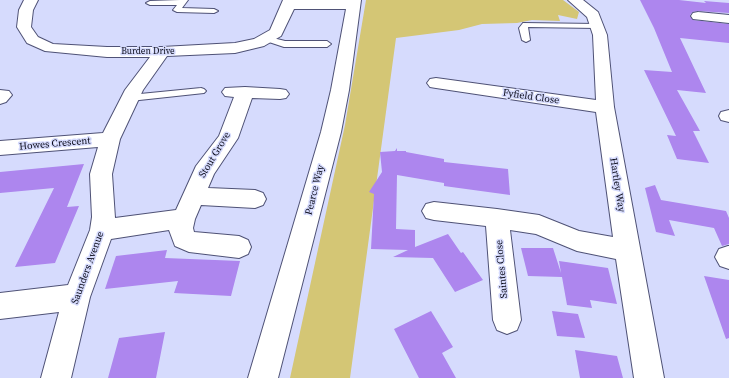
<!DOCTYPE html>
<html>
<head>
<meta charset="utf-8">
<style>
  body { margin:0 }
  canvas { display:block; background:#d6dbfd }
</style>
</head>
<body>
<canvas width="729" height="378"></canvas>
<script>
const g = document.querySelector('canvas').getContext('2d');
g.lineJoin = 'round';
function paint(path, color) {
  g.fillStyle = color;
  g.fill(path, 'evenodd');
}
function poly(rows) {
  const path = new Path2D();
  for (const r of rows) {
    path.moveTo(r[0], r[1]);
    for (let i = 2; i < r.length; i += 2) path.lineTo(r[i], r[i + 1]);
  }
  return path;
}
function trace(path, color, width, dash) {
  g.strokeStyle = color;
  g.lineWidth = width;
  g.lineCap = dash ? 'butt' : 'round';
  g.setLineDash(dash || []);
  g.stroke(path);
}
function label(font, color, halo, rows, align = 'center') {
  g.font = font + ' "Source Serif 4",serif';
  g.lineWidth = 3;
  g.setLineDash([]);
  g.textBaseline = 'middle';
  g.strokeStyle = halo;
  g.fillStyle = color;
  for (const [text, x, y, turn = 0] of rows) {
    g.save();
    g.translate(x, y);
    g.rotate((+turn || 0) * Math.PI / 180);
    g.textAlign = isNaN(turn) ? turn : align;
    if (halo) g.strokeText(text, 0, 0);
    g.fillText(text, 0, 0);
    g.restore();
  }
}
const green = poly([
  [366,0,563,0,579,12,577,19,558,15,560,21,532,20,517,23,482,24,459,30,396,38,350,378,290,378,345,125]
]);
const building = poly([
  [640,0,679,0,706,3,704,1,729,3,729,13,698,11,693,12,690,15,693,20,729,24,729,43,680,38,706,93,677,90,700,131,693,131,709,163,677,159,667,135,676,136,644,70,672,72,654,28],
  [397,148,397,151,406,151,406,152,444,159,444,162,508,169,510,195,444,186,444,183,397,175,396,229,415,230,415,247,448,234,461,253,463,252,483,280,455,292,433,258,393,257,408,250,371,249,374,194,369,192,382,172,380,152,395,151],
  [84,164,67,207,79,206,55,263,15,267,54,188,0,193,0,172],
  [655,185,661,200,726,211,729,218,729,244,722,246,714,228,669,220,675,236,656,232,645,188],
  [521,248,553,248,561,273,559,261,608,268,617,304,590,300,592,308,567,305,562,277,528,276],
  [167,250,165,258,240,261,231,296,174,293,178,281,105,289,116,256],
  [704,276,729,280,729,338,726,339],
  [431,311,453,347,442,353,456,378,419,378,394,329],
  [552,311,578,314,585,338,557,336],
  [165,332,156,378,108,378,119,338],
  [575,350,617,356,623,378,580,378]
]);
const lane = poly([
  [180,0,188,0,182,8,214,9,218,11,214,13,177,12,173,10,177,5,150,5,146,3,150,1,180,0],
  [523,23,597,24,601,26,597,28,528,27,530,40,526,42,522,40,519,28,523,23],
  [266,37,269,37,285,41,327,41,331,44,327,47,284,47,266,41,265,39,266,37],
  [201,88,204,89,206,91,204,93,130,101,125,98,130,95,201,88]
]);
const street = poly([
  [24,0,38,0,33,10,31,27,38,37,53,44,107,47,162,47,235,43,254,39,270,30,283,0,361,0,349,90,341,132,278,378,248,378,321,132,331,90,346,9,294,9,281,36,264,46,235,53,167,56,143,90,120,139,112,174,115,218,176,210,196,166,219,136,234,97,225,96,222,92,225,88,245,87,280,89,286,90,289,94,286,98,280,99,252,98,238,138,214,174,208,188,255,190,263,193,266,199,263,205,255,208,201,205,195,219,193,228,194,232,239,236,248,240,251,247,248,254,239,258,189,252,175,246,169,230,111,239,90,297,71,378,41,378,59,312,0,319,0,293,68,285,90,230,92,217,90,174,98,147,0,155,0,141,103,133,125,90,150,57,107,57,45,51,27,43,17,27,19,10,24,0],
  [568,0,583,0,598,12,607,35,614,107,664,378,634,378,616,259,577,251,536,234,510,230,521,320,517,330,507,334,497,330,493,320,486,226,434,220,426,218,422,211,426,204,434,202,497,209,539,215,579,231,613,237,596,112,436,88,430,87,427,83,430,79,436,78,596,100,593,35,587,17,568,0],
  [698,12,729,15,729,23,693,19,691,16,693,13,698,12],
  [0,90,9,91,12,95,6,102,0,104,0,90],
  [729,110,729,122,721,120,719,116,721,112,729,110],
  [728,246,729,246,729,269,720,266,715,257,719,249,728,246]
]);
const farStreetnames = [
  ["Burden Drive",148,52]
];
const streetNames = [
  ["Fyfield Close",531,97,8],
  ["Howes Crescent",55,144,-5],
  ["Stout Grove",215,155,-59],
  ["Hartley Way",617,185,81],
  ["Pearce Way",315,190,-76],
  ["Saunders Avenue",88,268,-70],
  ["Saintes Close",502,269,-95]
];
paint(green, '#d4c675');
paint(building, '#ad86ee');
trace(lane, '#4f5276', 2);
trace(street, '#4f5276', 2);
paint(lane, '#fff');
paint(street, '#fff');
label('9px', '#0a0b19', '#d6dbfd', farStreetnames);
label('10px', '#0a0b19', '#d6dbfd', streetNames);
</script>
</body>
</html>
